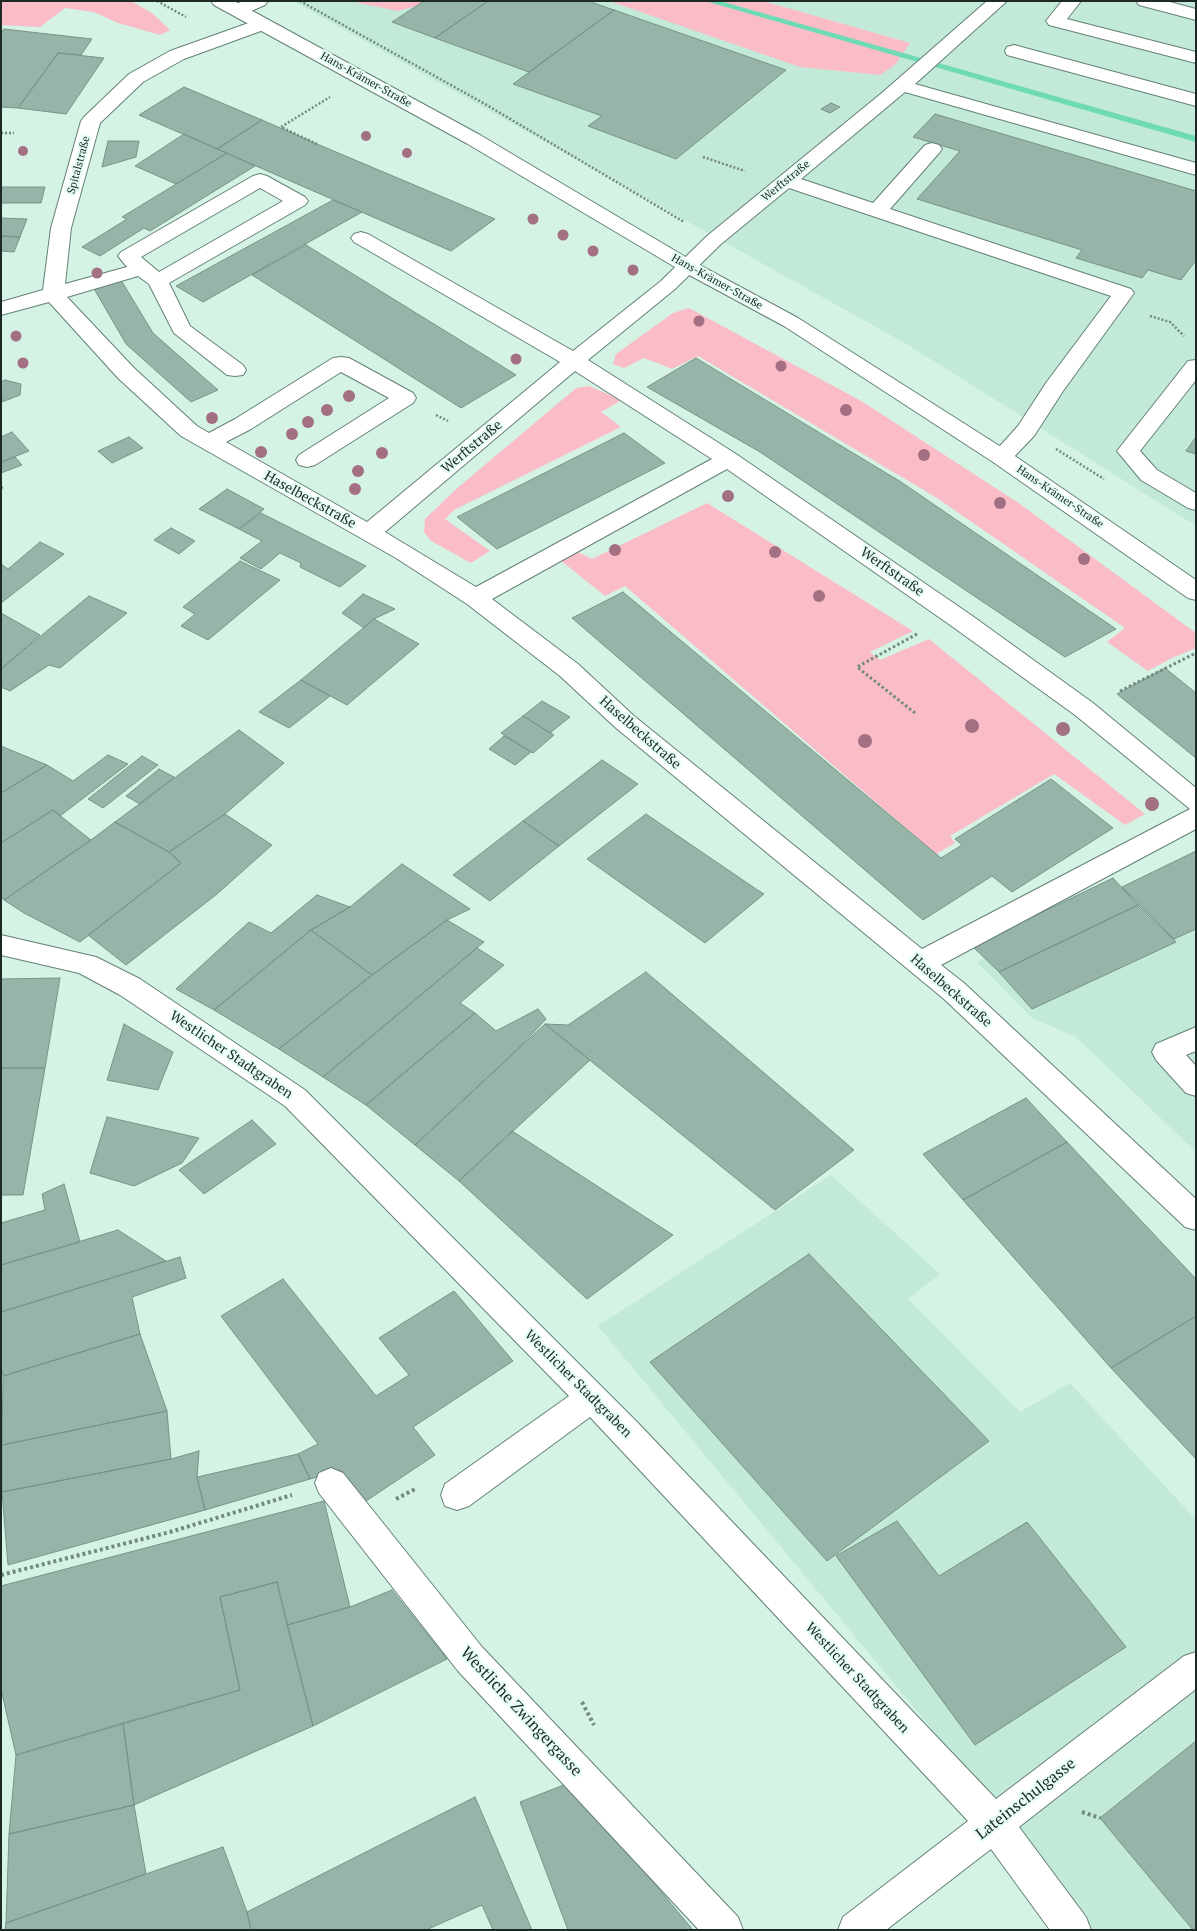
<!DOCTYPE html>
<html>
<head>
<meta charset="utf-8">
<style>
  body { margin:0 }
  #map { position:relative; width:1197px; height:1931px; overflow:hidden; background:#d4f3e5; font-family:"PT Serif",serif }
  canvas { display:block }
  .frame { position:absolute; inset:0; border:2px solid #1d2924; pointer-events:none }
</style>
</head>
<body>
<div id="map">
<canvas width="1197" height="1931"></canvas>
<div class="frame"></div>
</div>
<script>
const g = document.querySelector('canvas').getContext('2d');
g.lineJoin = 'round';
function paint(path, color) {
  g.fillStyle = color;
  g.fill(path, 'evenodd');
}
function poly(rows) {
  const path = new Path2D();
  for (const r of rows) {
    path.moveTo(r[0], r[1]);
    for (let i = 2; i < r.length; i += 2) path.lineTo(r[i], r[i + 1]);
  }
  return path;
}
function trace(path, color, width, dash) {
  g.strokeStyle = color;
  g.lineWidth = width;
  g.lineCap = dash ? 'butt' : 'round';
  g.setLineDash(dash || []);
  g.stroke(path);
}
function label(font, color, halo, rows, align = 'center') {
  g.font = font + ' "PT Serif",serif';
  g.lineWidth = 4.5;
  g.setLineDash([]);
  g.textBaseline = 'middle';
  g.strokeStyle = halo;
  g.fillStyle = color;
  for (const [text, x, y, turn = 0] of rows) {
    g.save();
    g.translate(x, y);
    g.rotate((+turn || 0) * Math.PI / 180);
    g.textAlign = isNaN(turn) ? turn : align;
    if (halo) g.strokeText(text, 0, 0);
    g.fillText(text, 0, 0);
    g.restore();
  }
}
const built = poly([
  [293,1,1196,1,1196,526,910,346],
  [1196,859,1196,1152,1076,1037,1032,1018,977,962],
  [831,1175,940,1274,908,1299,1020,1412,1070,1383,1196,1520,1196,1930,1093,1930,949,1750,598,1326]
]);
const green = poly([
  [1,1,131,1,152,13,170,30,160,35,118,23,94,12,65,8,40,27,1,25],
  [349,1,435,1,398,11],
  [609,1,763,1,910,43,895,65,880,75,800,67],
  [689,308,863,402,1020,504,1196,633,1196,648,1172,658,1148,671,1107,642,1125,628,937,498,698,356,672,369,644,358,624,368,613,364,616,354,673,313],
  [589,386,622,400,601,412,621,427,454,510,445,519,490,551,471,563,431,541,424,532,425,519,454,491,576,388],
  [707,503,913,631,870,652,880,660,929,639,1145,814,1125,825,1054,774,950,836,955,843,936,854,625,586,605,596,560,560,576,551,592,559]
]);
const stream = poly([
  [705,1,720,1,1196,136,1196,142,705,1]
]);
const building = poly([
  [424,1,488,1,435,38,392,22,424,1],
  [488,1,588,1,614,10,529,72,435,38,488,1],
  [614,10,786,70,676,159,588,126,602,116,513,84,614,10],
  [4,29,92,39,81,55,58,53,18,108,1,107,1,33,4,29],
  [58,53,104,58,66,114,18,108,58,53],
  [184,87,262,120,217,149,139,115,184,87],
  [831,103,840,107,830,113,821,109,831,103],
  [935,114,1196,191,1196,260,1181,280,1148,270,1142,278,1076,258,1082,250,917,199,960,151,913,137,935,114],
  [262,120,317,144,495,219,451,251,217,149,262,120],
  [184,134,227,153,176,184,135,166,184,134],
  [108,141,139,141,136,157,102,167,108,141],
  [227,153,255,166,150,231,144,228,100,256,82,247,127,219,122,217,227,153],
  [1,187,45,187,41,203,1,203,1,187],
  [333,200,362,212,203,302,176,286,333,200],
  [1,218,27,219,20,237,1,236,1,218],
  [1,236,20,237,14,252,1,251,1,236],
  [306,245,489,358,516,375,461,408,252,275,306,245],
  [121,280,153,333,218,390,191,402,126,344,93,287,121,280],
  [696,358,901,482,1116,629,1065,657,760,452,647,387,696,358],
  [5,380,21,384,20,395,2,402,1,382,5,380],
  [12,432,29,451,1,462,1,437,12,432],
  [624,433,665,463,497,549,457,517,624,433],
  [129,437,143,448,112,463,98,451,129,437],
  [1196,437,1196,454,1186,451,1196,437],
  [15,457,22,465,1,473,1,462,15,457],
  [227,489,264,509,239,529,199,509,227,489],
  [261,513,366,566,340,587,300,567,301,563,280,553,261,569,240,558,262,541,239,529,261,513],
  [171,528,195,541,179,554,154,540,171,528],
  [40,542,64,554,1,603,1,564,8,569,40,542],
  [240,561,280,580,208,640,181,626,195,614,183,607,240,561],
  [623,592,941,858,962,845,955,839,1051,779,1113,828,1012,892,992,876,923,920,572,618,623,592],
  [363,594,395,609,374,619,364,628,342,613,363,594],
  [89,596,127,613,60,668,49,665,10,691,1,687,1,669,89,596],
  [1,613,40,635,1,669,1,613],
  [374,619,419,644,347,705,301,680,374,619],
  [1165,668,1196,693,1196,758,1117,694,1165,668],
  [301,680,330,696,289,728,259,712,301,680],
  [542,701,570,717,550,733,523,716,542,701],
  [523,716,554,735,533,753,501,733,523,716],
  [239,730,284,763,225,814,169,852,115,822,239,730],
  [504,736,531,752,515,765,489,749,504,736],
  [1,746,47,765,1,793,1,746],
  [108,755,128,764,60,816,53,810,1,843,1,793,47,765,73,781,108,755],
  [142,756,158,765,103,808,88,799,142,756],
  [602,760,638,784,559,846,523,821,602,760],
  [159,769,174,777,140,804,126,796,159,769],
  [53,810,91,840,4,900,1,897,1,843,53,810],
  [225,814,272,845,217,894,126,965,88,935,181,863,169,852,225,814],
  [646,814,756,889,764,894,705,943,587,859,646,814],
  [523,821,559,846,490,901,453,875,523,821],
  [115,822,169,852,181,863,80,942,24,913,4,900,91,840,115,822],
  [1196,851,1196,929,1174,939,1122,887,1196,851],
  [402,864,470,909,447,920,372,975,311,930,350,907,402,864],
  [1113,878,1138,905,999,972,972,946,1113,878],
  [317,895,350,907,311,930,214,1010,176,989,249,922,271,933,317,895],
  [1138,905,1176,942,1032,1009,999,972,1138,905],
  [447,920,484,942,323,1077,279,1049,372,975,447,920],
  [311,930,372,975,279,1049,214,1010,311,930],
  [477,948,504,965,460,1003,475,1013,366,1105,323,1077,477,948],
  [646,972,735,1048,854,1150,775,1210,545,1024,568,1025,646,972],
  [60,978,45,1068,1,1068,1,979,60,978],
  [538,1009,546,1019,518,1049,415,1145,366,1105,475,1013,496,1031,538,1009],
  [124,1024,173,1052,158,1090,107,1080,124,1024],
  [545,1024,590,1060,459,1181,415,1145,545,1024],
  [1,1068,45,1068,23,1195,1,1195,1,1068],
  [1026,1098,1067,1142,963,1200,923,1154,1026,1098],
  [107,1117,199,1138,182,1163,134,1186,90,1173,107,1117],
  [252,1120,276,1144,204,1194,179,1170,252,1120],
  [512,1131,673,1235,587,1299,459,1181,512,1131],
  [1067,1142,1196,1279,1196,1316,1111,1368,963,1200,1067,1142],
  [64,1184,80,1242,1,1265,1,1223,45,1210,42,1194,64,1184],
  [118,1230,166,1261,1,1312,1,1265,118,1230],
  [809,1254,989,1441,827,1561,650,1362,809,1254],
  [180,1257,186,1278,132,1297,140,1334,3,1376,1,1365,1,1312,180,1257],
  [283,1279,376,1396,409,1375,379,1338,454,1291,513,1361,413,1427,435,1455,363,1503,340,1470,310,1479,298,1454,318,1444,221,1316,283,1279],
  [1196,1316,1196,1459,1111,1368,1196,1316],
  [140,1334,167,1411,2,1445,3,1376,140,1334],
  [167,1411,171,1459,2,1492,2,1445,167,1411],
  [199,1451,197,1477,205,1510,8,1565,2,1492,171,1459,199,1451],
  [298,1454,310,1479,205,1510,197,1477,298,1454],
  [324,1501,350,1607,287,1625,277,1582,220,1597,240,1690,16,1755,1,1689,1,1586,324,1501],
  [897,1521,939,1576,1027,1522,1126,1647,975,1745,836,1556,897,1521],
  [277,1582,313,1726,134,1805,123,1723,240,1690,220,1597,277,1582],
  [392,1590,447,1659,313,1726,287,1625,350,1607,392,1590],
  [123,1723,134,1805,9,1834,16,1755,123,1723],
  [1196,1741,1196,1930,1193,1930,1100,1818,1196,1741],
  [569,1783,658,1888,693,1930,568,1930,520,1802,569,1783],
  [475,1797,532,1930,493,1930,482,1905,426,1930,251,1930,247,1912,475,1797],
  [134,1805,146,1874,6,1923,9,1834,134,1805],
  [223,1847,247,1912,251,1930,5,1930,6,1923,223,1847]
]);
const pathFar2 = poly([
  [157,1,186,17],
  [300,1,485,104,684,222],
  [1,133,14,133],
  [317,144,281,127,330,97],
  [703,157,745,171],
  [1150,316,1170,322,1184,336],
  [436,415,448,421],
  [1056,449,1104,479],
  [1,488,3,487]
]);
const pathFar1 = poly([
  [1120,691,1196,653],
  [915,713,857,667,917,634]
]);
const path = poly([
  [396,1499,417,1488],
  [1,1575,170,1532,292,1495],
  [582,1702,594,1725],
  [1082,1812,1100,1818]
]);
const minor = poly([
  [243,1,268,1,265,5,244,14,238,15,232,14,229,10,232,6,243,1],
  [987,1,1007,1,915,84,1196,163,1196,175,905,92,801,179,873,203,925,145,932,143,939,145,942,149,939,153,890,209,1131,289,1134,293,1063,391,1034,436,1009,462,1001,464,993,462,990,457,1018,426,1046,383,1111,296,789,188,721,244,675,289,588,360,736,454,971,615,1093,703,1196,788,1196,829,941,965,964,983,1196,1199,1196,1230,1185,1227,944,999,616,728,560,676,467,604,396,558,181,436,118,378,49,302,1,315,1,302,43,290,51,228,81,121,84,117,129,74,170,51,257,20,263,19,269,20,272,24,269,28,184,59,143,82,100,123,71,228,65,284,127,267,118,256,121,252,253,176,260,174,267,176,305,197,308,201,305,205,169,283,190,326,243,365,246,370,243,375,235,376,227,375,174,333,149,284,138,276,67,297,134,368,197,426,209,433,235,419,333,358,341,357,349,358,413,393,416,398,413,403,315,465,307,467,299,465,296,460,299,455,389,398,341,372,251,429,226,442,367,522,560,362,354,242,351,238,354,234,361,232,368,234,573,351,661,281,707,236,883,92,987,1],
  [260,188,283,201,159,272,141,257,260,188],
  [575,371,712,459,476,587,385,532,575,371],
  [727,469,953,627,1075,715,1190,809,922,949,634,716,578,664,492,599,727,469],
  [1062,1,1081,1,1067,19,1196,52,1196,63,1049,25,1046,21,1062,1],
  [1136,1,1166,1,1196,9,1196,20,1139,5,1136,1],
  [1014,45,1196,94,1196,106,1007,55,1005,51,1007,47,1014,45],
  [1196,360,1196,380,1140,451,1157,470,1196,493,1196,510,1188,508,1141,480,1117,451,1188,361,1196,360],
  [1,935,96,957,140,979,305,1090,638,1423,996,1799,1184,1656,1196,1652,1196,1689,1019,1827,1086,1917,1091,1930,1050,1930,991,1849,886,1930,838,1930,843,1917,968,1821,590,1417,469,1506,457,1510,445,1506,441,1495,445,1484,569,1396,285,1106,120,995,79,973,1,955,1,935],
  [1196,1027,1196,1051,1186,1055,1196,1066,1196,1096,1186,1093,1156,1060,1152,1052,1156,1044,1196,1027],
  [331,1468,343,1473,482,1647,738,1917,743,1930,699,1930,458,1671,319,1493,315,1483,319,1473,331,1468]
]);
const major = poly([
  [211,1,234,1,480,135,694,262,798,318,1009,452,1196,580,1196,600,1188,598,993,462,784,326,680,270,466,143,214,5,211,1]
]);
const trees = [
  [366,136,5],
  [23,151,5],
  [407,153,5],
  [533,219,5.5],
  [563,235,5.5],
  [593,251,5.5],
  [633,270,5.5],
  [97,273,5.5],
  [699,321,5.5],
  [16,336,5.5],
  [516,359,5.5],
  [23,363,5.5],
  [781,366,5.5],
  [349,396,6],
  [327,410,6],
  [846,410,6],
  [212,418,6],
  [308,422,6],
  [292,434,6],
  [261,452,6],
  [382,453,6],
  [924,455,6],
  [358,471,6],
  [355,489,6],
  [728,496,6],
  [1000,503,6],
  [615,550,6],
  [775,552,6],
  [1084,559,6],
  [819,596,6],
  [972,726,7],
  [1063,729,7],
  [865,741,7],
  [1152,804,7]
];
const farStreetnames = [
  ["Hans-Krämer-Straße",366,80,29],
  ["Spitalstraße",79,165,-75],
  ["Werftstraße",786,181,-39],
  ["Hans-Krämer-Straße",717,282,29],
  ["Hans-Krämer-Straße",1060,497,34]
];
const streetNames = [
  ["Werftstraße",472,447,-40],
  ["Haselbeckstraße",310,500,29],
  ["Werftstraße",892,572,35],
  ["Haselbeckstraße",640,733,41],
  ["Haselbeckstraße",951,991,41],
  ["Westlicher Stadtgraben",231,1055,34],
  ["Westlicher Stadtgraben",578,1384,45],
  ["Westlicher Stadtgraben",857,1678,47]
];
const nearStreetnames = [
  ["Westliche Zwingergasse",521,1712,47],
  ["Lateinschulgasse",1026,1799,-38]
];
paint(built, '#c3e9d8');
paint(green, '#fabdc7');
paint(stream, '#6fdbb4');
paint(building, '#97b4a8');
trace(building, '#779387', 1);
trace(minor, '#648074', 2);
trace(major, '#648074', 2);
trace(pathFar2, '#73887f', 2.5, [2, 2]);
trace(pathFar1, '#73887f', 3, [2.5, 2.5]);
trace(path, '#73887f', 4, [3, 3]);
paint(minor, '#fff');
paint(major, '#fff');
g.fillStyle = '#a27082';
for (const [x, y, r] of trees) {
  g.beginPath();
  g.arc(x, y, r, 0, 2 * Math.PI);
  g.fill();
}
label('11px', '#1d2924', '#e6fef4', farStreetnames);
label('14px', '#1d2924', '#e6fef4', streetNames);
label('16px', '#1d2924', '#e6fef4', nearStreetnames);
</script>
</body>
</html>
